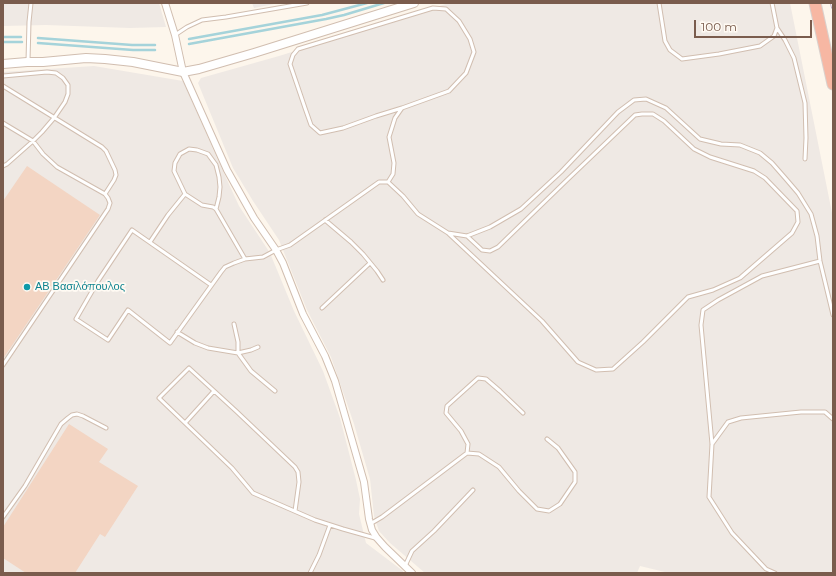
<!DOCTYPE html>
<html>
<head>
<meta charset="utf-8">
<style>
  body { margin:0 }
  #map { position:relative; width:836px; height:576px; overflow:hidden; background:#fdf6ec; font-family:Montserrat,sans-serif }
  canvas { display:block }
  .frame { position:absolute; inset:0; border:4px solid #7a5c4d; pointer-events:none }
  .scale { position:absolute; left:694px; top:20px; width:118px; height:18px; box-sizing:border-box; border:2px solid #7a5c4d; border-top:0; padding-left:5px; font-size:12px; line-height:14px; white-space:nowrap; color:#7a5c4d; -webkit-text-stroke:3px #fffaf3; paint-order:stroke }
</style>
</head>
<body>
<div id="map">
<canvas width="836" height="576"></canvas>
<div class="frame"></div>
<div class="scale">100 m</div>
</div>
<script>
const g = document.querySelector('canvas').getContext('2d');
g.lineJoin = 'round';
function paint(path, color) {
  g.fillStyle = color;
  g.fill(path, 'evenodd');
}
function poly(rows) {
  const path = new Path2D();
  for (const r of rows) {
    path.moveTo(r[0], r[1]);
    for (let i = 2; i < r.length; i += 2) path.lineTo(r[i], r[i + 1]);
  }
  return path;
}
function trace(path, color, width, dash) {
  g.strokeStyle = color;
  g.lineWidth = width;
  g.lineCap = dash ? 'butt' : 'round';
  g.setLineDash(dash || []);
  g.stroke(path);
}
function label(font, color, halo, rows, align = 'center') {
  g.font = font + ' Montserrat,sans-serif';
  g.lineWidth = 3.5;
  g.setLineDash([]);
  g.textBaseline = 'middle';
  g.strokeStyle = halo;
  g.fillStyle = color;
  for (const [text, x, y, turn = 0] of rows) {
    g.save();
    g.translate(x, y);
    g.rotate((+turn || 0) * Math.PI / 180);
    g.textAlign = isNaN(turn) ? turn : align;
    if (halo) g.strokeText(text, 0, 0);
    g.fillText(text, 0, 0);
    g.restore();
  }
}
const industrial = poly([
  [3,3,159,3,166,27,130,28,46,25,3,26],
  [252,3,279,3,254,8],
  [449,3,790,3,833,218,833,573,669,573,640,566,637,573,425,573,390,543,379,531,374,516,370,479,354,424,331,357,307,310,279,240,253,201,233,168,198,83,201,78,279,56],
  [94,66,183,81,217,158,239,206,270,253,294,311,323,371,340,418,356,480,360,499,359,514,366,543,403,571,403,573,3,573,3,72]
]);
const stream = poly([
  [3,37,21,37],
  [38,38,132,45,155,45],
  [189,39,322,15,367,3],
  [3,42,22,42],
  [38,43,133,50,155,50],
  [189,44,326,19,344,15,384,3]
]);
const building = poly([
  [27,166,100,215,3,359,3,201],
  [69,424,108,449,99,462,138,486,105,537,100,534,75,573,26,573,3,558,3,527]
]);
const service = poly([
  [659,3,665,41,670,50,682,59,719,54,760,46,774,36,777,28,772,3],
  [777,28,785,40,794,58,805,103,806,138,805,159],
  [175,35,187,27,202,20,226,17,307,3],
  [28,61,29,22,31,3],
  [3,76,47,72,56,73,63,78,68,85,68,94,65,102,54,118,42,132,33,141,7,164,3,166],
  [3,86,102,147,106,151,115,170,116,175,114,180,105,194],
  [3,123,33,141,43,154,57,167,105,194,108,198,110,203,108,209,3,365],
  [388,182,393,174,394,163,389,137,395,118,402,108,449,91,466,73,474,52,470,39,459,21,446,9,433,8,298,49,293,55,290,64,305,108,311,125,320,133,343,128,376,116,402,108],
  [216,209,219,197,220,187,219,177,216,165,208,154,197,150,189,149,180,154,175,163,174,171,185,194,202,205,213,207,216,209,245,259],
  [325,220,351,242,363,254,377,271,383,280],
  [449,234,542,321,578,362,596,370,613,369,643,342,688,297,713,290,740,278,792,233,798,222,797,211,765,178,754,171,710,157,694,149,664,121,653,114,642,114,635,115,567,180,498,247,490,251,482,250,467,236],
  [150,242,168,215,185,194],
  [211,285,132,230,98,281,76,319,108,340,128,310,170,343,221,272,225,267,234,263,245,259,263,257,276,250,290,245,379,182,388,182,403,196,418,214,448,233,467,236,490,227,521,209,561,172,618,112,634,100,646,99,666,108,700,139,721,144,740,145,760,153,772,163,786,179,798,193,811,214,817,236,820,261,833,315],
  [322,308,370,263],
  [234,324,238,342,238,353,251,371,275,391],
  [177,332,195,343,208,348,238,353,251,350,258,347],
  [185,423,214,391],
  [712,444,728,422,741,418,801,412,825,412,833,419],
  [467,453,468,444,461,431,446,413,447,406,478,378,486,379,500,391,523,413],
  [295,511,299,482,298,472,295,467,236,411,189,368,159,398,232,468,253,493,315,520,343,529,375,538],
  [3,517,25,486,61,424,68,418,72,415,77,414,83,416,106,428],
  [370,524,382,517,467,453,479,454,499,467,519,491,537,509,549,511,560,504,575,482,575,472,558,448,547,439],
  [405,566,412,551,434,531,473,490],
  [310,573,319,555,330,525],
  [775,573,766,569,732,533,709,497,712,444,701,325,703,310,718,300,762,276,820,261]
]);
const minor = poly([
  [165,3,175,35,183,72,227,170,254,218,276,250,283,263,303,314,325,356,335,381,364,482,369,519,372,530,377,538,385,547,412,573]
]);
const tertiary = poly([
  [3,64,27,62,43,62,86,58,105,59,133,62,183,72,199,69,254,53,414,3]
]);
const motorway = poly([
  [815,3,833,84]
]);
const rail = poly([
  [832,3,833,7]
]);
const markers = [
  [27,287,4,"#0f9aa8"]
];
const cultureNames = [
  ["ΑΒ Βασιλόπουλος",35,287]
];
paint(industrial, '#efe9e4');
trace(stream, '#a5d3da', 2.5);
paint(building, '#f3d5c3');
trace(service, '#d1beb0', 5);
trace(minor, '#d1beb0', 8);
trace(tertiary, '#d1beb0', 10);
trace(motorway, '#dad1cd', 13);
trace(service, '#fff', 3);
trace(minor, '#fff', 6);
trace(tertiary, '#fff', 8);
trace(motorway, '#f7b7a3', 11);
trace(rail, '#b9a8c9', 4);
trace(rail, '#fffaf3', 2.5, [8]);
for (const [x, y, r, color] of markers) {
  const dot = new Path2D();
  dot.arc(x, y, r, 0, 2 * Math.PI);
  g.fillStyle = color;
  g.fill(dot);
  trace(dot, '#fffaf3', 1.5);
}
label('11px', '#0d838f', '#fffaf3', cultureNames, 'left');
</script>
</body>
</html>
